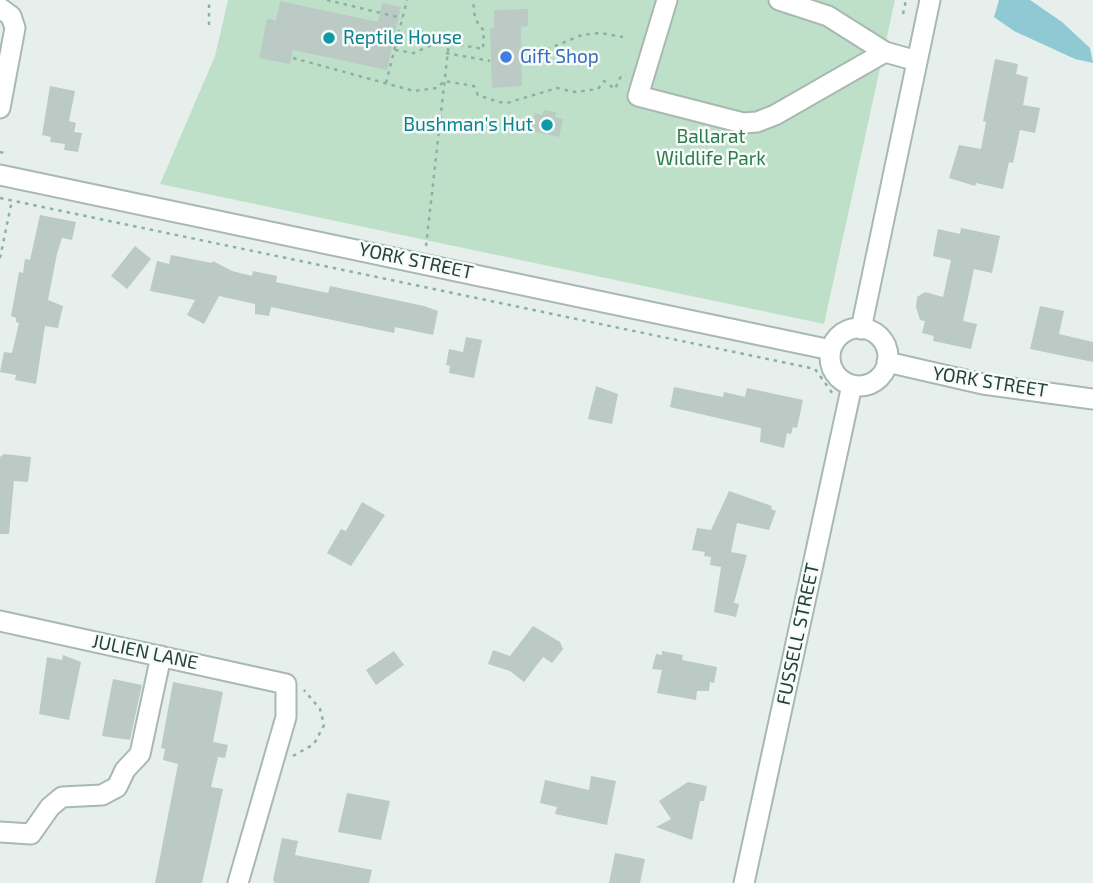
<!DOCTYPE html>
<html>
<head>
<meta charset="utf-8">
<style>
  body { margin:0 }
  canvas { display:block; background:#e6efeb }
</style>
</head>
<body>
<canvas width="1093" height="883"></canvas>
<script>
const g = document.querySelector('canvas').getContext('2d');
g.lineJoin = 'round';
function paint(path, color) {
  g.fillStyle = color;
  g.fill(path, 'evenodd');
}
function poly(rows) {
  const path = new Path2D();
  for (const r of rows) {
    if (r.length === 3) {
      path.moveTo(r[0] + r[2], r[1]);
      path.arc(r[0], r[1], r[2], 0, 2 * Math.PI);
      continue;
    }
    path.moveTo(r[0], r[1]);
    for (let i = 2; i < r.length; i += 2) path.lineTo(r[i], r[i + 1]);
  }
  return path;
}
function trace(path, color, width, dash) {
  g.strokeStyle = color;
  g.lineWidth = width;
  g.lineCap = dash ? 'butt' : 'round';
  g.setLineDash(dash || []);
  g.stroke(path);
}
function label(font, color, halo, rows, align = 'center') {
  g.font = font + ' "Exo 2",sans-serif';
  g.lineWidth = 5;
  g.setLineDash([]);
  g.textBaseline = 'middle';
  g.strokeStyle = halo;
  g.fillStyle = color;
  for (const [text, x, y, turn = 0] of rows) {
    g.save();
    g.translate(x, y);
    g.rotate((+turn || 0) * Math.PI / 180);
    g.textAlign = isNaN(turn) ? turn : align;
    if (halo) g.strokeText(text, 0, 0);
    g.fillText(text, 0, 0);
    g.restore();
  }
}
const green = poly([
  [228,0,895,0,824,324,160,184,215,56]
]);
const water = poly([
  [999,0,1030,0,1062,22,1090,48,1093,63,1075,59,1014,31,994,17]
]);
const building = poly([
  [280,1,378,22,382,3,401,7,387,70,293,50,290,64,259,58,267,19,276,20],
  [528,9,528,26,521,27,522,86,492,88,490,28,494,28,494,10],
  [995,59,1018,64,1016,74,1028,77,1023,105,1040,108,1035,133,1020,130,1013,163,1009,162,1003,189,976,183,975,186,949,178,959,145,981,149,986,122,983,121],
  [50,86,75,91,69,121,76,123,74,132,82,133,78,152,64,150,65,144,50,142,51,137,42,135],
  [544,110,556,112,555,117,563,119,559,137,531,131,535,113,542,115],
  [40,215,76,222,72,240,62,238,57,254,48,300,63,306,58,328,45,326,36,384,15,380,16,375,0,372,4,352,12,353,19,323,16,322,16,318,11,316,19,272,23,273,25,259,30,260],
  [961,228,1000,236,992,273,974,269,963,321,977,324,971,349,933,341,934,336,922,333,925,321,920,320,916,307,917,297,925,292,943,297,951,260,933,256,938,229,960,234],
  [135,246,151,259,127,289,111,276],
  [171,255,212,263,213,261,232,271,252,276,253,271,277,276,276,282,328,293,330,286,424,306,438,311,433,335,395,327,394,333,271,307,269,316,255,314,255,304,219,296,204,324,187,315,195,300,150,291,157,261,169,264],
  [1040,306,1064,311,1059,334,1093,342,1093,362,1030,349],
  [466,337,482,340,474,378,449,373,450,366,446,365,449,349,463,352],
  [596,386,618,394,612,424,588,419],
  [674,387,723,397,724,392,745,397,747,388,803,400,797,428,793,427,791,434,787,433,784,448,760,442,761,428,670,407],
  [4,454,31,457,28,482,14,481,9,534,0,534,0,457],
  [729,491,772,506,771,509,776,511,769,530,737,523,731,552,747,555,734,603,739,604,736,617,714,612,721,567,710,565,711,557,704,556,705,552,692,550,697,528,711,530],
  [362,502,385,515,351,566,327,553,341,529,346,531],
  [533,626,560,642,563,649,552,663,543,657,524,682,510,671,488,664,493,650,510,656],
  [394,651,404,665,376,685,366,670],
  [662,651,683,655,682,660,717,667,714,683,710,682,709,691,697,691,696,700,657,693,662,670,652,669,656,654,662,655],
  [63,655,81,662,69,720,39,714,47,657,62,660],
  [113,679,142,685,130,740,102,736],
  [173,682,223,692,213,742,228,745,225,758,218,757,211,787,223,789,202,883,155,883,178,764,163,760,165,749,161,748],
  [591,776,616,781,607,825,555,814,557,807,540,803,545,780,589,790],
  [688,782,707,786,704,801,700,801,692,840,656,827,671,819,659,801],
  [347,793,390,801,381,840,338,832],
  [282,838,298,841,295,855,372,870,369,883,275,883,273,880],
  [615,853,645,859,640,883,609,883]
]);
const path = poly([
  [327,0,402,18],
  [903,14,906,0],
  [209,25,209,0],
  [395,50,414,53,440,41,483,49,484,31,475,19,473,0],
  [446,53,490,61],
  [522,55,543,51,582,35,600,33,623,37],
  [293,58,414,91,437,88,444,81,474,86,478,95,498,102,507,103,557,88,575,92,598,89,604,81,615,89,621,76,626,76],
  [386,83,407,0],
  [0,152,8,154],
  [0,198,815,369,833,394],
  [426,246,449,42],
  [0,258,12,200],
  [293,756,314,744,324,725,320,709,304,690]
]);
const minor = poly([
  [667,0,638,96,743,123,757,122,775,115,885,52],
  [779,0,828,16,885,52,917,61],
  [0,8,11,16,15,28,0,108],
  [0,175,831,350],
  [859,357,29],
  [861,329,930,0],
  [887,362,983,384,1093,399],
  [0,621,286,684,286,717,238,883],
  [0,832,31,834,50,807,62,797,102,795,117,787,125,770,140,754,161,656],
  [744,883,852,385]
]);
const markers = [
  [329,38,7,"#0f9aa8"],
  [506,57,7,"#3f7fe0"],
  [547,125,7,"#0f9aa8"]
];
const cultureNames = [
  ["Reptile House",343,38],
  ["Bushman's Hut",533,125,"right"]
];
const shopNames = [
  ["Gift Shop",520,57]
];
const parkNames = [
  ["Ballarat",711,137],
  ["Wildlife Park",711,159]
];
const streetNames = [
  ["YORK STREET",416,261,12],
  ["YORK STREET",990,382,9],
  ["FUSSELL STREET",798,634,-78],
  ["JULIEN LANE",145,652,12]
];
paint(green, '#bfe0c8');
paint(water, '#8ec9d4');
paint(building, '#bbcac4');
trace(minor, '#a8b8b2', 23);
trace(path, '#86b3a5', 2.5, [3.5, 5]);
trace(minor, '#fff', 19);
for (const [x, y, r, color] of markers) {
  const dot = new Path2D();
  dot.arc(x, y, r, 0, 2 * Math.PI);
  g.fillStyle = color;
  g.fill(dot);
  trace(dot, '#f7fbf9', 2.5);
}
label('19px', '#0d838f', '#f7fbf9', cultureNames, 'left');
label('19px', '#366cbe', '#f7fbf9', shopNames, 'left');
label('19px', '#2d7a4b', '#f7fbf9', parkNames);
label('19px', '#24423a', '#f7fbf9', streetNames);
</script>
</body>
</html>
